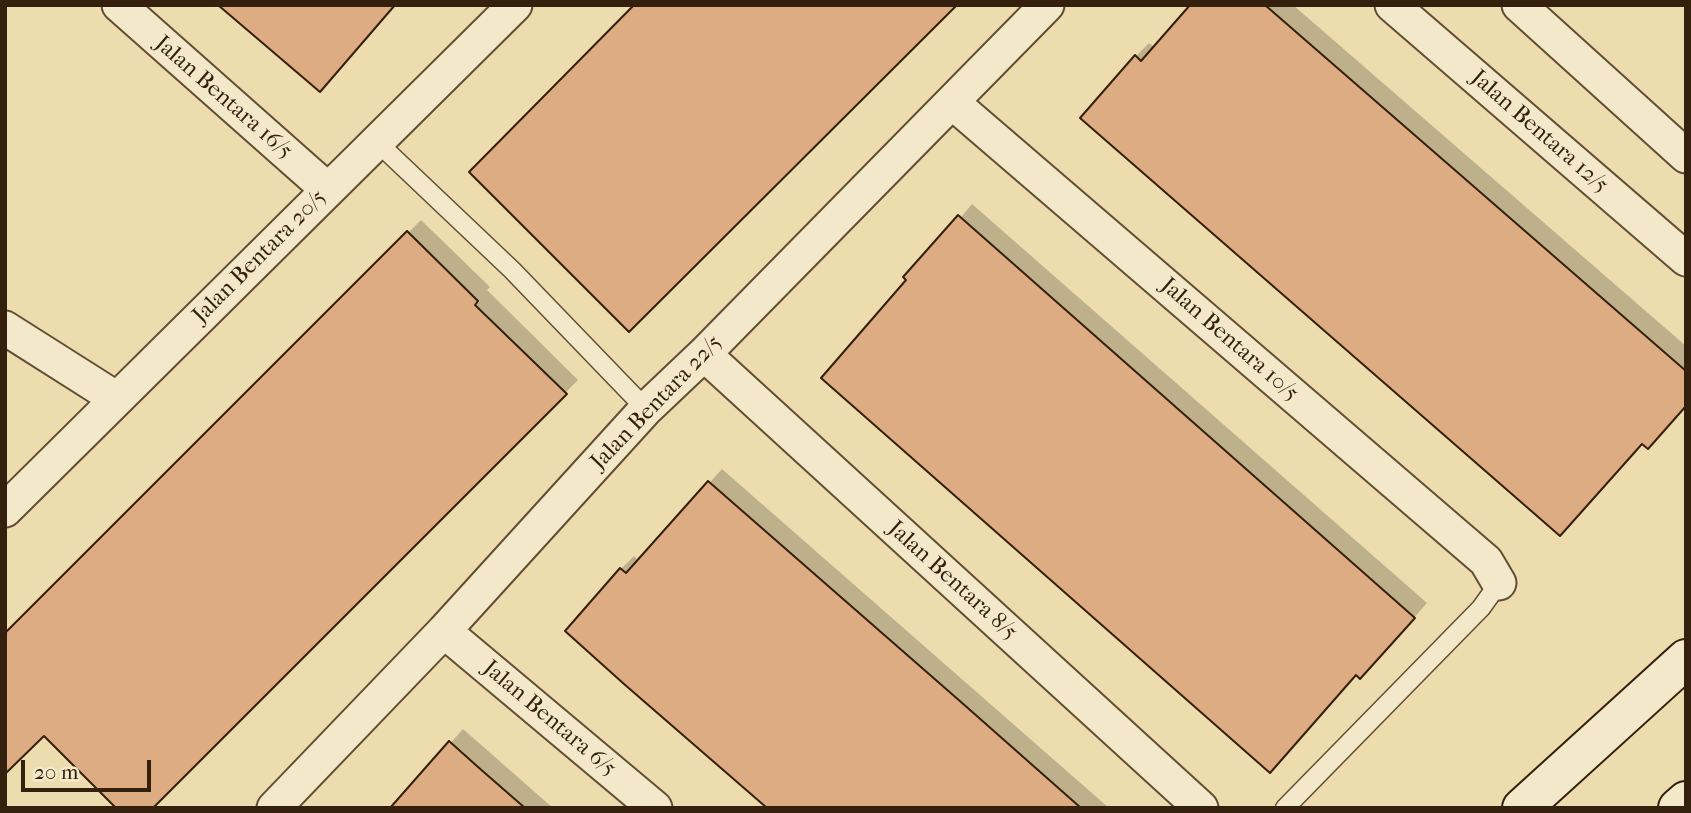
<!DOCTYPE html>
<html>
<head>
<meta charset="utf-8">
<style>
  body { margin:0 }
  #map { position:relative; width:1691px; height:813px; overflow:hidden; background:#eddcad; font-family:"IM FELL French Canon",serif }
  canvas { display:block }
  .frame { position:absolute; inset:0; border:7px solid #351f0d; pointer-events:none }
  .scale { position:absolute; left:21px; top:760px; width:130px; height:32px; box-sizing:border-box; border:4px solid #351f0d; border-top:0; padding-left:9px; font-size:21px; line-height:24px; white-space:nowrap; color:#351f0d; -webkit-text-stroke:5px #f3e8ca; paint-order:stroke }
</style>
</head>
<body>
<div id="map">
<canvas width="1691" height="813"></canvas>
<div class="frame"></div>
<div class="scale">20 m</div>
</div>
<script>
const g = document.querySelector('canvas').getContext('2d');
g.lineJoin = 'round';
function paint(path, color) {
  g.fillStyle = color;
  g.fill(path, 'evenodd');
}
function poly(rows) {
  const path = new Path2D();
  for (const r of rows) {
    path.moveTo(r[0], r[1]);
    for (let i = 2; i < r.length; i += 2) path.lineTo(r[i], r[i + 1]);
  }
  return path;
}
function trace(path, color, width, dash) {
  g.strokeStyle = color;
  g.lineWidth = width;
  g.lineCap = dash ? 'butt' : 'round';
  g.setLineDash(dash || []);
  g.stroke(path);
}
function label(font, color, halo, rows, align = 'center') {
  g.font = font + ' "IM FELL French Canon",serif';
  g.lineWidth = 6;
  g.setLineDash([]);
  g.textBaseline = 'middle';
  g.strokeStyle = halo;
  g.fillStyle = color;
  for (const [text, x, y, turn = 0] of rows) {
    g.save();
    g.translate(x, y);
    g.rotate((+turn || 0) * Math.PI / 180);
    g.textAlign = isNaN(turn) ? turn : align;
    if (halo) g.strokeText(text, 0, 0);
    g.fillText(text, 0, 0);
    g.restore();
  }
}
const shadow = poly([
  [1193,5,1293,5,1686,346,1686,406,1643,442,1573,520,1136,56,1149,43,1155,48],
  [972,204,1427,603,1373,664,909,280],
  [421,220,490,287,487,290,578,380,151,808,5,636],
  [722,469,1109,808,769,808,621,569,634,556,639,561],
  [463,729,553,808,393,808]
]);
const building = poly([
  [218,5,395,5,320,92,218,5],
  [634,5,957,5,629,332,469,172,634,5],
  [1190,5,1265,5,1686,371,1686,406,1648,449,1642,444,1560,536,1080,118,1135,55,1141,61,1190,5],
  [958,215,1415,618,1360,679,1356,675,1270,773,821,378,906,280,903,277,958,215],
  [407,231,478,301,475,305,567,394,153,808,116,808,44,736,5,774,5,633,407,231],
  [708,481,961,702,1081,808,767,808,624,684,565,631,620,568,626,573,708,481],
  [449,741,478,767,525,808,390,808,449,741]
]);
const service = poly([
  [376,141,512,270,646,409],
  [1285,808,1481,608,1499,583]
]);
const minor = poly([
  [119,5,328,190],
  [1392,5,1686,259],
  [1519,5,1686,156],
  [953,103,1486,561,1499,583],
  [5,328,117,399],
  [704,354,1201,808],
  [5,510,515,5],
  [444,631,655,808],
  [274,808,444,631,646,409,704,354,1047,5]
]);
const secondary = poly([
  [1522,808,1686,659],
  [1678,808,1686,801]
]);
const streetNames = [
  ["Jalan Bentara 16/5",223,98,41],
  ["Jalan Bentara 12/5",1539,132,41],
  ["Jalan Bentara 20/5",260,257,-45],
  ["Jalan Bentara 10/5",1229,340,41],
  ["Jalan Bentara 22/5",657,403,-46],
  ["Jalan Bentara 8/5",952,581,42],
  ["Jalan Bentara 6/5",549,719,40]
];
paint(shadow, '#0003');
paint(building, '#ddac82');
trace(building, '#351f0d', 2);
trace(service, '#634e35', 21);
trace(minor, '#634e35', 37);
trace(secondary, '#351f0d', 42);
trace(service, '#f3e8ca', 18);
trace(minor, '#f3e8ca', 33);
trace(secondary, '#f3e8ca', 38);
label('23px', '#351f0d', '#f3e8ca', streetNames);
</script>
</body>
</html>
